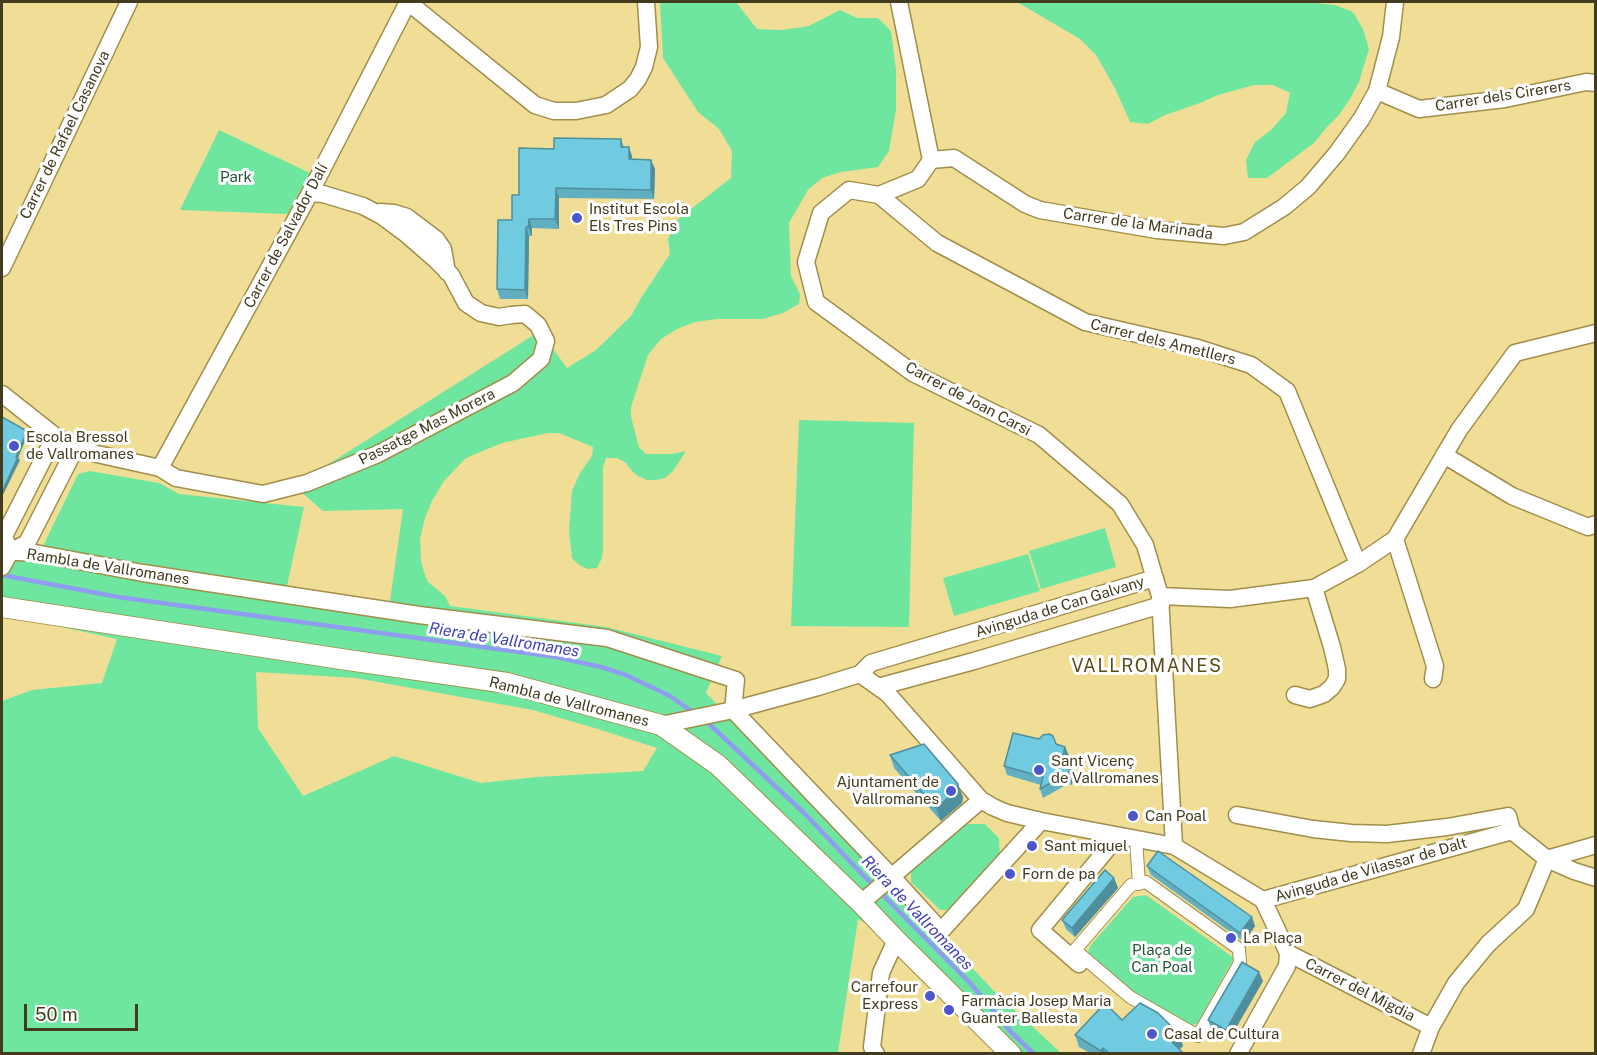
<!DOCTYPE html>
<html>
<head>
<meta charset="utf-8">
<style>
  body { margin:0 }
  #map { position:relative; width:1597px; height:1055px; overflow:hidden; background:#f0de97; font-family:"Public Sans",sans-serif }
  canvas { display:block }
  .frame { position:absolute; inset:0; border:3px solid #423b1e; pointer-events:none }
  .scale { position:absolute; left:24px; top:1004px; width:114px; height:27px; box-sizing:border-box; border:3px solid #423b1e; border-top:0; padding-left:8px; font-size:18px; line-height:21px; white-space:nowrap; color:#423b1e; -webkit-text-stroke:4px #fff; paint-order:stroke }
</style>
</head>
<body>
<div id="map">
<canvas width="1597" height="1055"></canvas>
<div class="frame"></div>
<div class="scale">50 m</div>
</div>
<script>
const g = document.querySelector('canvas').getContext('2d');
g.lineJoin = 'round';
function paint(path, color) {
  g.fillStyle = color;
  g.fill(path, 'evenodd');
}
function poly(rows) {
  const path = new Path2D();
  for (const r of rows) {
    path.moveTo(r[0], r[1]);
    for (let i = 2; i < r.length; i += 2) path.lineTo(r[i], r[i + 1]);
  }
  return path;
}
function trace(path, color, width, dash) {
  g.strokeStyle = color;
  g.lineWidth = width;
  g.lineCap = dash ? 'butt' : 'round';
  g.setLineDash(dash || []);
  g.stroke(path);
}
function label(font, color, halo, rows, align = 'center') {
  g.font = font + ' "Public Sans",sans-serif';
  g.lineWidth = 6;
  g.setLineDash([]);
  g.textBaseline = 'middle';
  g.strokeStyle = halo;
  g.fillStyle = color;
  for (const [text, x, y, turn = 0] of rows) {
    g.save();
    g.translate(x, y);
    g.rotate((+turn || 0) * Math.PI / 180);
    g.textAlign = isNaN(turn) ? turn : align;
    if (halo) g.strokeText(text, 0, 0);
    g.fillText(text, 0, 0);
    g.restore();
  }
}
const green = poly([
  [660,2,736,2,757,29,782,30,809,26,840,10,857,18,878,18,891,31,896,70,896,110,889,151,878,167,841,172,822,178,808,190,789,223,791,276,800,294,799,304,783,313,763,319,717,319,695,322,677,329,661,339,648,355,631,407,631,417,639,447,646,454,672,454,686,451,673,471,665,478,656,480,647,480,638,476,631,470,625,462,617,458,606,458,603,467,603,548,602,558,597,568,588,569,579,565,572,558,569,531,572,491,580,473,592,456,593,447,559,433,548,433,502,443,473,455,465,459,444,481,432,501,425,518,420,539,421,561,424,572,428,582,445,596,450,606,606,627,722,656,706,693,858,846,993,990,1061,1053,1002,1053,878,930,858,919,838,1053,2,1053,2,701,32,690,102,683,117,639,2,614,2,557,388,615,403,509,323,511,291,483,308,477,537,333,551,346,567,368,596,350,631,316,641,298,670,254,668,239,678,219,731,178,732,151,719,129,698,112,663,58],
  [256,672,356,678,533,710,598,729,657,748,643,771,537,777,481,783,394,756,303,796,258,728],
  [1017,2,1316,3,1335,5,1353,12,1363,29,1369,49,1359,82,1350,99,1339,115,1326,128,1314,143,1267,178,1248,178,1246,160,1255,142,1271,130,1286,113,1290,93,1273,85,1254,85,1218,95,1200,103,1165,115,1148,124,1130,122,1115,88,1096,55,1080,39],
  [219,130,310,173,288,214,180,210],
  [799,420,914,423,909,627,791,626],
  [90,471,159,483,179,494,304,507,287,586,42,548,78,474],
  [1105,528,1116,567,1041,589,1029,551],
  [1028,554,1040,591,954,616,943,578],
  [963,824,985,824,999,838,1000,858,952,910,940,910,911,882,911,870],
  [1146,895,1234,958,1197,1024,1192,1025,1188,1023,1135,993,1088,952,1090,946,1133,897]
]);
const stream = poly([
  [2,575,118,597,556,657,601,667,626,675,670,696,694,713],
  [706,721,805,814,863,875,971,984,1011,1032,1034,1054]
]);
const pedestrian = poly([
  [1136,839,1139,884],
  [1146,882,1239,949,1240,963,1198,1036,1130,997,1075,950,1131,885,1146,882]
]);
const minor = poly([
  [408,2,535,105,554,111,576,111,606,105,630,89,638,79,644,67,649,47,646,2],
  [899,2,931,160],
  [1377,91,1419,109,1505,99,1586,82,1596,83],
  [879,195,918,179,931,160,954,158,1025,204,1040,210,1157,230,1224,236,1244,232,1284,207,1308,187,1337,153,1362,118,1377,91,1391,37,1395,2],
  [380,212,394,213,407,217,436,239,443,249,447,272],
  [2,268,129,2],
  [2,394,55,436,76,447,97,454,160,468,176,478,263,494,307,483,378,454,513,383,541,359,546,341,538,325,525,314,511,315,499,317,481,313,466,303,451,275,436,260,405,233,382,216,363,206,323,194,310,193],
  [1444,455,1512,496,1588,527,1596,524],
  [160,468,310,193,408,2],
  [1395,539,1435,666,1433,679],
  [2,551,35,553,143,573,419,615,607,638,736,680,733,710,892,877,941,931,1041,821,1007,813,993,807,981,800,888,694,860,674],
  [10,552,4,536,55,436],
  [2,567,10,552,27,543,76,447],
  [1160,596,1230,599,1314,588,1358,564,1395,539,1459,430,1515,353,1596,333],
  [878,687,974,661,1161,605],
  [1295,695,1310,699,1324,694,1332,687,1337,679,1337,669,1332,647,1314,588],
  [661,725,733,710,818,687,860,674,871,663,1155,578],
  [1237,815,1313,829,1351,833,1387,834,1447,827,1508,816,1512,831],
  [1041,821,1174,846,1263,900,1512,831,1547,859,1574,871,1596,878],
  [1174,846,1160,596,1145,545,1120,504,1039,435,913,373,816,302,806,262,821,213,849,190,879,195,937,243,1085,322,1198,348,1251,365,1287,391,1358,564],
  [1263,900,1288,953],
  [861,903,981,800],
  [1288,953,1431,1027],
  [1079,964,1040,930,1118,836],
  [876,1054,872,1047,881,973,896,940],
  [1238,1054,1287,966,1288,953],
  [1421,1054,1431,1027,1456,983,1488,944,1526,909,1547,859,1596,845]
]);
const tertiary = poly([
  [2,607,341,659,507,683,661,725,718,765,861,903,896,940,1011,1054]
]);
const wall = poly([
  [621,139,624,147,632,156,632,159,651,160,655,169,654,199,559,198,559,229,532,228,532,236,529,236,528,299,500,299,497,289,519,195,554,149],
  [1039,739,1065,747,1069,756,1068,760,1071,761,1074,771,1072,785,1068,784,1043,798,1040,789,1041,785,1007,775,1004,766],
  [890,755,963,797,962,803,941,821,894,768],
  [1147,866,1255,926,1244,942,1151,875],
  [1114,878,1118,888,1075,937,1066,929,1062,920],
  [1263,981,1229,1040,1211,1029,1208,1020],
  [1122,1020,1179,1034,1183,1046,1179,1050,1183,1053,1090,1053,1079,1047,1075,1035]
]);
const shadedWall = poly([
  [629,147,632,156,632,168,629,159],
  [651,160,655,169,654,199,651,190],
  [556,188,559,198,559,229,555,219],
  [529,219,532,228,532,236,528,227],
  [526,227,529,236,528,299,525,290],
  [27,431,28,434,18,458,20,460,2,497,2,492],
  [1065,747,1069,756,1065,768,1062,759],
  [1071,761,1074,771,1072,785,1068,775],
  [958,784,963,797,962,803,941,821,936,808],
  [1114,878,1118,888,1075,937,1072,928],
  [1252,917,1255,926,1244,942,1240,933],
  [1259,972,1263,981,1229,1040,1226,1030],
  [1179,1034,1183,1046,1175,1053,1171,1041],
  [1103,1048,1105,1053,1102,1053,1101,1051]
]);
const building = poly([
  [554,138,621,139,621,147,629,147,629,159,651,160,651,190,556,188,555,219,529,219,528,227,526,227,525,290,497,289,498,220,512,220,512,195,519,195,519,148,554,149,554,138],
  [2,417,27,431,16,457,18,457,2,492,2,417],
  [1013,733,1039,739,1043,735,1049,734,1053,736,1056,744,1065,747,1062,759,1071,761,1068,775,1064,775,1040,789,1043,777,1004,766,1013,733],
  [924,744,958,784,957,790,936,808,890,755,924,744],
  [1158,851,1252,917,1240,933,1147,866,1158,851],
  [1105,870,1114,878,1072,928,1062,920,1105,870],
  [1242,962,1259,972,1226,1030,1208,1020,1242,962],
  [1105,1003,1122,1020,1140,1003,1158,1013,1179,1034,1171,1041,1183,1053,1109,1053,1103,1048,1101,1051,1075,1035,1105,1003]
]);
const markers = [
  [577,218,6,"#4d55ca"],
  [14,446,6,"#4d55ca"],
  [1039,770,6,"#4d55ca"],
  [951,791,6,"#4d55ca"],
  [1133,816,6,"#4d55ca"],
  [1032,846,6,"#4d55ca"],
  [1010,874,6,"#4d55ca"],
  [1231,938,6,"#4d55ca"],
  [930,996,6,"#4d55ca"],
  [949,1010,6,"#4d55ca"],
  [1152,1034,6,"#4d55ca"]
];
const streetNames = [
  ["Carrer dels Cirerers",1503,96,-9],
  ["Carrer de Rafael Casanova",65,135,-64],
  ["Carrer de la Marinada",1138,224,8],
  ["Carrer de Salvador Dalí",286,236,-62],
  ["Carrer dels Ametllers",1163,342,14],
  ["Carrer de Joan Carsi",968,399,28],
  ["Passatge Mas Morera",427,427,-27],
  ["Rambla de Vallromanes",108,567,9],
  ["Avinguda de Can Galvany",1060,607,-17],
  ["Rambla de Vallromanes",569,702,14],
  ["Avinguda de Vilassar de Dalt",1371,870,-16],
  ["Carrer del Migdia",1360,990,27]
];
const parkNames = [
  ["Park",236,177],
  ["Plaça de",1162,950],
  ["Can Poal",1162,967]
];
const poiNames = [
  ["Institut Escola",589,209],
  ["Els Tres Pins",589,226],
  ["Escola Bressol",26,437],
  ["de Vallromanes",26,454],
  ["Sant Vicenç",1051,761],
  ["de Vallromanes",1051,778],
  ["Ajuntament de",939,782,"right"],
  ["Vallromanes",939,799,"right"],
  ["Can Poal",1145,816],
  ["Sant miquel",1044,846],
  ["Forn de pa",1022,874],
  ["La Plaça",1243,938],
  ["Carrefour",918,987,"right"],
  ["Express",918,1004,"right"],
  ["Farmàcia Josep Maria",961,1001],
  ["Guanter Ballesta",961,1018],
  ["Casal de Cultura",1164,1034]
];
const waterNames = [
  ["Riera de Vallromanes",504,640,9],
  ["Riera de Vallromanes",917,913,46]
];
const quarterNames = [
  ["VALLROMANES",1147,666]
];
paint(green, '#6fe69f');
trace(stream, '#8e9def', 4.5);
trace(pedestrian, '#a08e4a', 14);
trace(minor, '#a08e4a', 19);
trace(tertiary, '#a08e4a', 22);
trace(pedestrian, '#fff', 12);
trace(minor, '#fff', 16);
trace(tertiary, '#fff', 20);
paint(wall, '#61afc1');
paint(shadedWall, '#4f8e9d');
paint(building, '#71cbe0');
trace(building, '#4f8e9d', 1.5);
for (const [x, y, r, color] of markers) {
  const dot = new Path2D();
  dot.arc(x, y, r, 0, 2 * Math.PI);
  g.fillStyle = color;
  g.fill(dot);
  trace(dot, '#fff', 2);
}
label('15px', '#423b1e', '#fff', streetNames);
label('15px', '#245538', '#fff', parkNames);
label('15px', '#423b1e', '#fff', poiNames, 'left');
label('italic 16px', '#3e41b6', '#fff', waterNames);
g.letterSpacing = '1.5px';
label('18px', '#584b16', '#fff', quarterNames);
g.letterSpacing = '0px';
</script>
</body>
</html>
